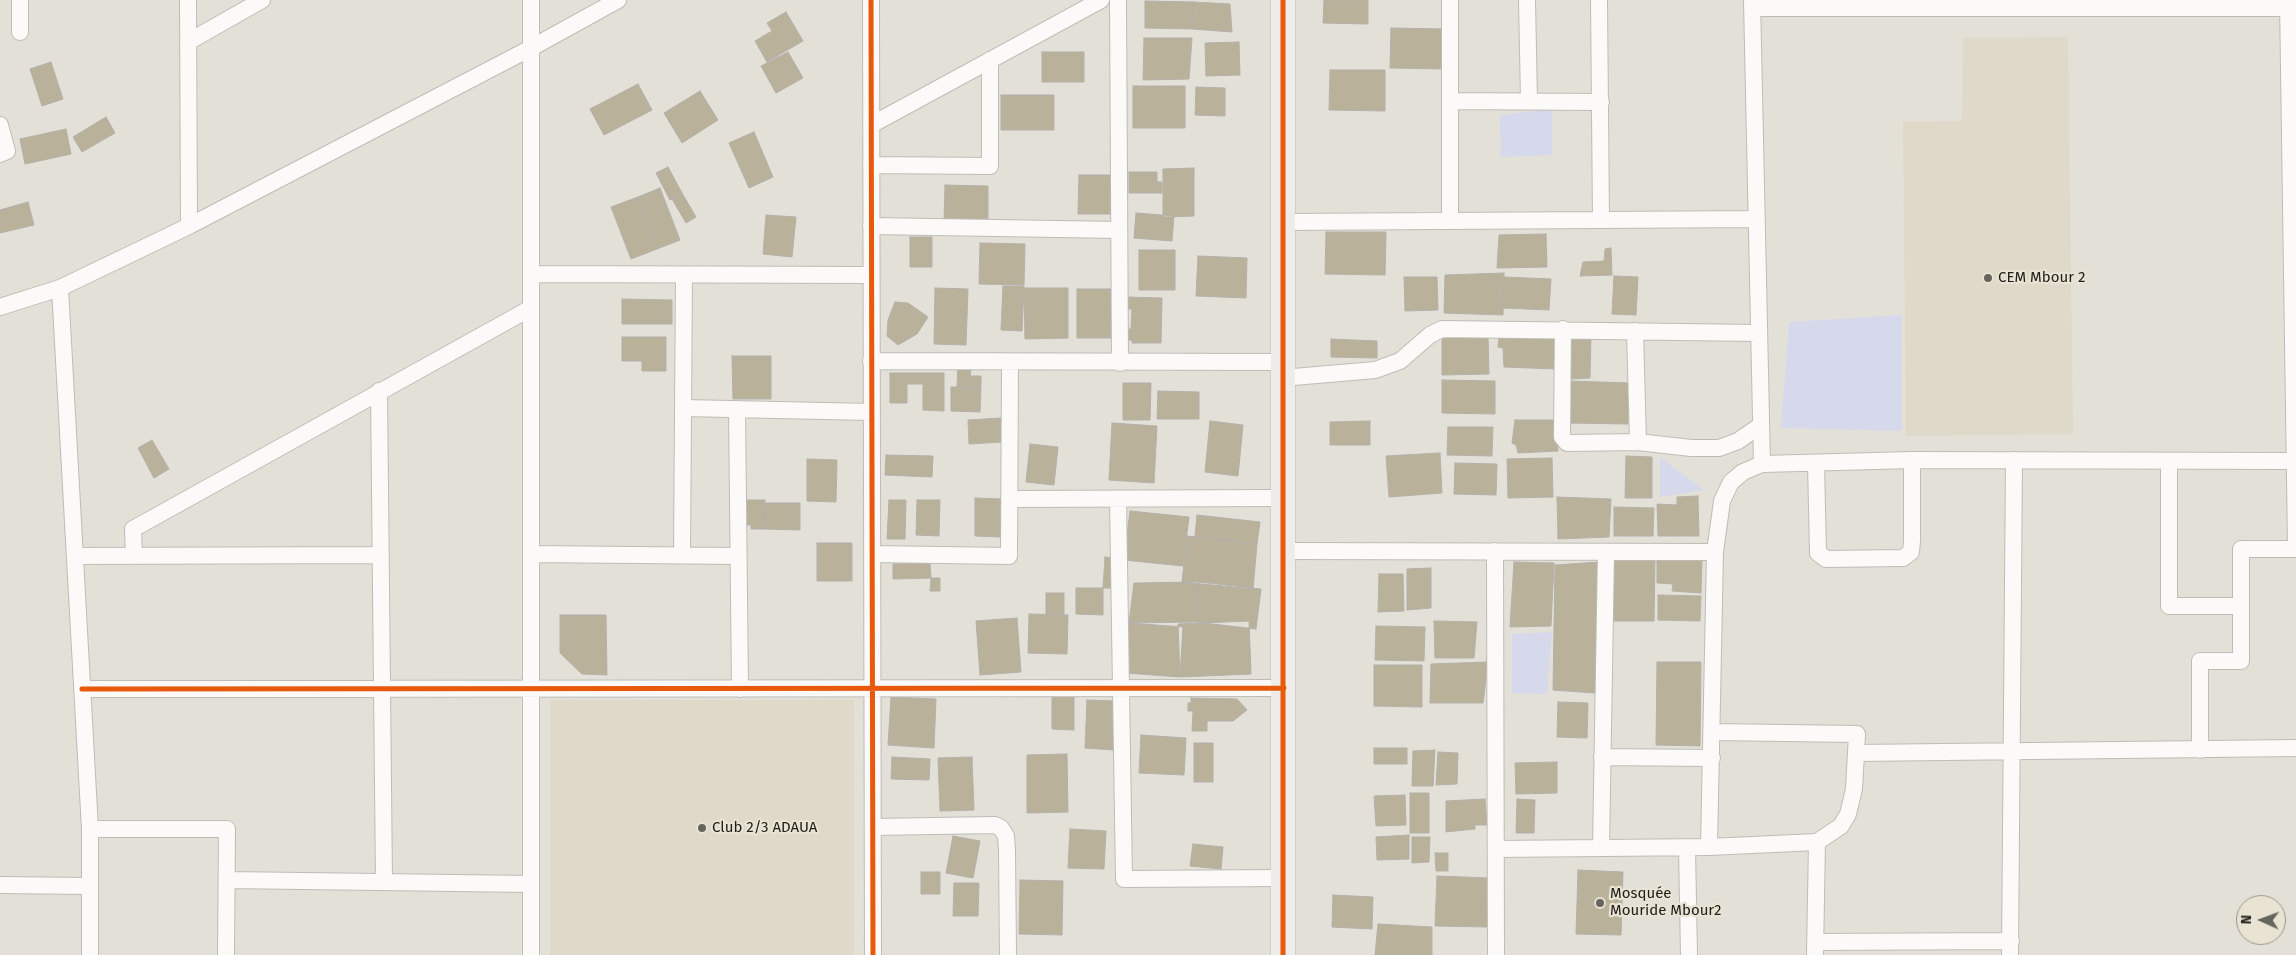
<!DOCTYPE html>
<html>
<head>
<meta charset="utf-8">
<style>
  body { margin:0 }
  #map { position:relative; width:2296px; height:955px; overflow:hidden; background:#e3e0d8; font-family:"Fira Sans",sans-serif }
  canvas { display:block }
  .north { position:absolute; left:2236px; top:895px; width:50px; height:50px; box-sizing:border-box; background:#e8e3d3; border:1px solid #99958a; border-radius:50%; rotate:272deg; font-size:14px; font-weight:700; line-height:20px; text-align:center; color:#23211c }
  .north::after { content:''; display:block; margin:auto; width:18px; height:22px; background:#66645e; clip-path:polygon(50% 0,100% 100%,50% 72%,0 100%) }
</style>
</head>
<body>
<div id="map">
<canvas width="2296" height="955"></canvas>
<div class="north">N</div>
</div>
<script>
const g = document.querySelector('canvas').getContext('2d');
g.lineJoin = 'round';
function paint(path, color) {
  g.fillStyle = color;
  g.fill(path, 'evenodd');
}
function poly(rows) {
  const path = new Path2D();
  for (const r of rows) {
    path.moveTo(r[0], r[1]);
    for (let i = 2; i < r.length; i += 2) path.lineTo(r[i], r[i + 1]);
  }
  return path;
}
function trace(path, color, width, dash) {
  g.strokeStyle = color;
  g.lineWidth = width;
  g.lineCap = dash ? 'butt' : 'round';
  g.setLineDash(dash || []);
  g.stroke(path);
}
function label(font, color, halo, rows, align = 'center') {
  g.font = font + ' "Fira Sans",sans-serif';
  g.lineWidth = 4.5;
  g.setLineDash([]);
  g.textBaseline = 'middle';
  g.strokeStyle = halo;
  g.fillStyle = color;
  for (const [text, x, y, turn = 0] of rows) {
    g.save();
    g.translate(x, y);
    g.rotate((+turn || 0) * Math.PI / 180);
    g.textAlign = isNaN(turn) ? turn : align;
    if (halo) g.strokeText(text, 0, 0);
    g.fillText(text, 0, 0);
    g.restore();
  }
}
const built = poly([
  [2068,37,2073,434,1906,436,1903,122,1962,121,1963,38],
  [550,700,854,700,854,955,550,955]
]);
const green = poly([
  [1552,109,1552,155,1501,157,1500,115],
  [1902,315,1902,431,1781,428,1789,322],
  [1660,457,1704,490,1660,497],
  [1552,632,1547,694,1512,693,1512,634]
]);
const building = poly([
  [1324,0,1368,0,1368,24,1323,23,1324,0],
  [1145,1,1193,2,1192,29,1145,28,1145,1],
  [1193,2,1230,4,1232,32,1192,29,1193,2],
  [786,12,803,41,767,62,755,41,772,31,767,23,786,12],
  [1391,28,1445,29,1445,69,1390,68,1391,28],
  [1144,38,1192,38,1189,79,1143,80,1144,38],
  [1239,42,1240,75,1206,76,1205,43,1239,42],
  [788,52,803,78,776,93,761,66,788,52],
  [1042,52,1084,52,1084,82,1042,82,1042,52],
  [51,62,63,99,42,106,30,69,51,62],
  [1330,70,1385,70,1385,111,1329,110,1330,70],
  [638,84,652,110,604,135,590,109,638,84],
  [1133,86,1185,86,1185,128,1133,128,1133,86],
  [1196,87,1225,88,1225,116,1195,115,1196,87],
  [700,91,718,120,682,143,664,113,700,91],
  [1001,95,1054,95,1054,130,1001,130,1001,95],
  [106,117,115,133,82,152,73,137,106,117],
  [66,129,71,154,25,164,20,139,66,129],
  [754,132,773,177,749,188,729,143,754,132],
  [668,167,682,193,670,200,656,173,668,167],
  [1194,168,1194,216,1163,217,1163,169,1194,168],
  [1129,172,1157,172,1157,182,1162,182,1162,193,1129,193,1129,172],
  [1079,175,1113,175,1113,214,1078,214,1079,175],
  [945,185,988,186,988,223,944,222,945,185],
  [660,188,680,240,657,249,638,197,660,188],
  [682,193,696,217,686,223,672,199,682,193],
  [638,197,657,249,631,259,611,207,638,197],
  [28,202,34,225,0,233,0,210,28,202],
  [1136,213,1174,216,1172,241,1134,238,1136,213],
  [766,215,796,217,792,257,763,254,766,215],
  [1326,232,1386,232,1385,275,1325,274,1326,232],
  [1546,234,1547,267,1497,268,1499,235,1546,234],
  [910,237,932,237,932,267,910,267,910,237],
  [980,243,1025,244,1024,285,979,284,980,243],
  [1611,248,1612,275,1580,276,1583,262,1604,261,1605,249,1611,248],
  [1139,250,1175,250,1175,290,1139,290,1139,250],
  [1198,256,1247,258,1246,298,1196,296,1198,256],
  [1504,273,1503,315,1444,313,1445,275,1504,273],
  [1614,276,1638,277,1636,315,1612,314,1614,276],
  [1404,277,1437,277,1438,310,1405,311,1404,277],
  [1504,277,1551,279,1549,310,1503,308,1504,277],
  [1003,286,1024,286,1022,331,1001,330,1003,286],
  [935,288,968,289,966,345,934,344,935,288],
  [1024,288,1068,288,1068,338,1025,339,1024,288],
  [1077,289,1111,289,1111,338,1077,338,1077,289],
  [1127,297,1162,298,1161,343,1132,343,1132,340,1128,340,1128,329,1131,329,1132,309,1127,309,1127,297],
  [622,299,672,300,672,324,622,324,622,299],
  [895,302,908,303,928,317,917,334,898,345,887,336,888,320,895,302],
  [1557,333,1556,369,1504,367,1503,348,1498,347,1499,337,1557,333],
  [1488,335,1489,374,1442,375,1442,336,1488,335],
  [622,337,666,337,666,371,642,371,642,361,622,361,622,337],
  [1591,337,1590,378,1570,379,1569,339,1591,337],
  [1331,339,1377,341,1377,358,1331,357,1331,339],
  [732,356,771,356,771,399,733,399,732,356],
  [958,365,971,365,970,387,957,387,958,365],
  [890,373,944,373,944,411,923,410,923,384,907,384,907,403,890,403,890,373],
  [971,376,981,376,981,387,970,387,971,376],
  [1442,380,1495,381,1495,414,1442,413,1442,380],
  [1570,381,1629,383,1628,424,1569,423,1570,381],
  [1123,383,1151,383,1150,420,1123,420,1123,383],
  [951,387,981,387,980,412,951,411,951,387],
  [1158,391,1199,392,1199,419,1157,419,1158,391],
  [1001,418,1002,442,969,444,968,420,1001,418],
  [1515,420,1556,420,1558,451,1518,453,1516,445,1512,443,1515,420],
  [1210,421,1243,425,1238,476,1205,472,1210,421],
  [1370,421,1370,445,1330,445,1330,422,1370,421],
  [1112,423,1157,426,1154,483,1109,480,1112,423],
  [1448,427,1493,427,1492,456,1447,455,1448,427],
  [152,440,169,469,154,478,138,448,152,440],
  [1030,444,1058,447,1054,485,1026,482,1030,444],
  [1440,453,1442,493,1389,497,1386,456,1440,453],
  [886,455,933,456,932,477,885,475,886,455],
  [1626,456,1652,457,1652,498,1625,498,1626,456],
  [1552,458,1553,497,1508,498,1507,459,1552,458],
  [807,459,837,460,836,502,807,501,807,459],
  [1455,463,1497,464,1496,495,1454,494,1455,463],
  [1698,496,1699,536,1658,536,1657,504,1677,505,1677,497,1698,496],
  [1557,497,1611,499,1609,537,1558,539,1557,497],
  [975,498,1001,499,1001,537,975,536,975,498],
  [743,500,765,500,764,529,751,529,751,525,743,525,743,500],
  [889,500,906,500,905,539,887,539,889,500],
  [917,500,940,500,939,536,916,535,917,500],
  [765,503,800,503,800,530,764,529,765,503],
  [1614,507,1654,508,1653,536,1614,536,1614,507],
  [1130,511,1189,517,1183,566,1124,560,1130,511],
  [1197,515,1260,522,1257,544,1195,537,1197,515],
  [1187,536,1257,544,1253,589,1182,582,1187,536],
  [817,543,852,543,852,581,817,581,817,543],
  [1105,557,1114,558,1112,588,1103,588,1105,557],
  [1614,558,1655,559,1654,621,1614,621,1614,558],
  [1657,560,1702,560,1701,593,1672,591,1673,584,1657,583,1657,560],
  [1514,562,1554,563,1551,626,1510,627,1514,562],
  [1600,562,1595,693,1553,690,1555,565,1600,562],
  [930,563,931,578,893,579,893,564,930,563],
  [1431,568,1431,608,1407,610,1407,569,1431,568],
  [1379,574,1403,574,1404,611,1378,612,1379,574],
  [931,578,940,578,940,591,930,591,931,578],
  [1199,582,1261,589,1256,629,1195,622,1199,582],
  [1199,582,1195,622,1129,623,1134,583,1199,582],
  [1076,588,1103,588,1103,615,1076,614,1076,588],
  [1046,593,1064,593,1064,614,1046,614,1046,593],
  [1658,595,1701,596,1700,621,1658,620,1658,595],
  [1029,614,1068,615,1067,654,1028,653,1029,614],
  [560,615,606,615,607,675,582,674,560,653,560,615],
  [1017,618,1021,672,980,675,976,621,1017,618],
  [1249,621,1251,674,1180,677,1178,624,1249,621],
  [1434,621,1477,622,1474,658,1435,658,1434,621],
  [1129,623,1183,627,1180,677,1126,673,1129,623],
  [1376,626,1425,627,1424,661,1375,660,1376,626],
  [1488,662,1483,703,1430,703,1431,664,1488,662],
  [1657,662,1701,662,1700,746,1656,745,1657,662],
  [1374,665,1422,665,1422,707,1374,706,1374,665],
  [1052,696,1074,696,1074,730,1052,729,1052,696],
  [891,697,936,699,934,748,888,745,891,697],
  [1191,698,1237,699,1247,710,1233,721,1207,721,1207,731,1192,731,1193,711,1188,711,1188,703,1191,703,1191,698],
  [1087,700,1116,701,1113,750,1085,748,1087,700],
  [1558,702,1588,703,1587,738,1557,737,1558,702],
  [1141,735,1186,738,1184,775,1139,773,1141,735],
  [1194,743,1213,743,1213,782,1194,782,1194,743],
  [1374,748,1407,748,1407,764,1374,764,1374,748],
  [1435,750,1433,786,1412,786,1413,751,1435,750],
  [1438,752,1458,753,1457,784,1436,785,1438,752],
  [1067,754,1068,812,1027,813,1027,755,1067,754],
  [892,757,930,759,929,780,891,779,892,757],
  [972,757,974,810,940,811,938,758,972,757],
  [1557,762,1557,793,1516,794,1515,763,1557,762],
  [1410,793,1429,793,1429,833,1410,833,1410,793],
  [1405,795,1406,825,1376,826,1374,796,1405,795],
  [1485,799,1487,825,1475,825,1475,829,1446,832,1446,801,1485,799],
  [1517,799,1535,800,1534,833,1516,833,1517,799],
  [1070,829,1106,831,1104,869,1068,868,1070,829],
  [1409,835,1409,859,1377,860,1376,837,1409,835],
  [953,836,980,841,973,878,946,873,953,836],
  [1412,837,1430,837,1429,862,1412,863,1412,837],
  [1193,844,1223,847,1221,869,1190,866,1193,844],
  [1435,853,1448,853,1448,871,1436,871,1435,853],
  [1578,870,1623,872,1621,935,1576,934,1578,870],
  [921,872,940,872,940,894,921,894,921,872],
  [1437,876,1489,878,1488,927,1435,926,1437,876],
  [1020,880,1063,881,1062,935,1019,934,1020,880],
  [954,883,979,883,978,916,953,916,954,883],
  [1333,895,1373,897,1372,929,1332,927,1333,895],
  [1378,924,1432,927,1432,955,1375,955,1378,924]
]);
const street = poly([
  [20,0,20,32],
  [188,0,189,226],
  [531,0,531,955],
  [871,0,873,955],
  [1118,0,1120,363],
  [1527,0,1529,101],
  [1599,0,1601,220],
  [1752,0,1762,464],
  [2288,0,2296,547],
  [1752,8,2288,8],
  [188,42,262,0],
  [1450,101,1601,102],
  [0,125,7,151,0,154],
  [871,125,1101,0],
  [871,165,990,166,990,60],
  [1450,221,1450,0],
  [1284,222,1757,219],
  [871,226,1119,230],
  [531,274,871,275],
  [60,288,90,829,90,955],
  [0,307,60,288,189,226,531,48,618,0],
  [1563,329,1562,437,1567,443,1638,442,1691,448,1719,448,1738,441,1761,425],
  [1635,331,1638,442],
  [871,361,1283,362],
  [1282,378,1375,370,1400,361,1430,335,1442,329,1759,333],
  [379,391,384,882],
  [683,408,872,412],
  [737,409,740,689],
  [2169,461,2169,606,2241,606],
  [1816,463,1818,553,1826,559,1903,558,1911,552,1912,541,1912,460],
  [1010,499,1282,498],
  [1118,499,1124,879,1283,878],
  [1282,551,1715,552],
  [1495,551,1496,955],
  [531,554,738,556],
  [872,554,1009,556,1010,362],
  [682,555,684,275],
  [75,556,381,555],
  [134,556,133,529,531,308],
  [82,689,1284,688],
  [2200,750,2200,661,2241,661,2241,549,2296,549],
  [1856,753,2296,748],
  [1602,757,1712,758],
  [873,827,995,825,1001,828,1006,836,1007,850,1008,955],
  [90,829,227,829,226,955],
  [1687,847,1689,955],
  [1709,847,1715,552,1722,501,1731,482,1743,472,1762,464,1912,460,2295,461],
  [1601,848,1606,552],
  [1496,849,1709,847,1817,842,1841,826,1848,814,1854,789,1857,734,1713,732],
  [227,880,531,884],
  [0,885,90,886],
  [1815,942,2011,941],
  [1815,955,1817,842],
  [2010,955,2014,460]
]);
const secondary = poly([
  [1283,0,1283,955]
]);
const cycleway = poly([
  [871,0,873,955],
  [1283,0,1283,955],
  [82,689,1284,688]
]);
const markers = [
  [1988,278,5,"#66645e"],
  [702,828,5,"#66645e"],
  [1600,903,5,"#66645e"]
];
const poiNames = [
  ["CEM Mbour 2",1998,278],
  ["Club 2/3 ADAUA",712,828],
  ["Mosquée",1610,894],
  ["Mouride Mbour2",1610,911]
];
paint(built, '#ded9c8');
paint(green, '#d6d8ec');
paint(building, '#b9b19a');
trace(building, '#b3b0aa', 1);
trace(street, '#bebcb5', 18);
trace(secondary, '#bebcb5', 25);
trace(street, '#fbfaf9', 16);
trace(secondary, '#edece8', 24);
trace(cycleway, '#e8590c', 5);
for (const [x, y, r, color] of markers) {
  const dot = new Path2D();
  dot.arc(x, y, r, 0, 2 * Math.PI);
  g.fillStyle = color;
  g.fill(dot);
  trace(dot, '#e8e3d3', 2);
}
label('15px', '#23211c', '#e8e3d3', poiNames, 'left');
</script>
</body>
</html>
